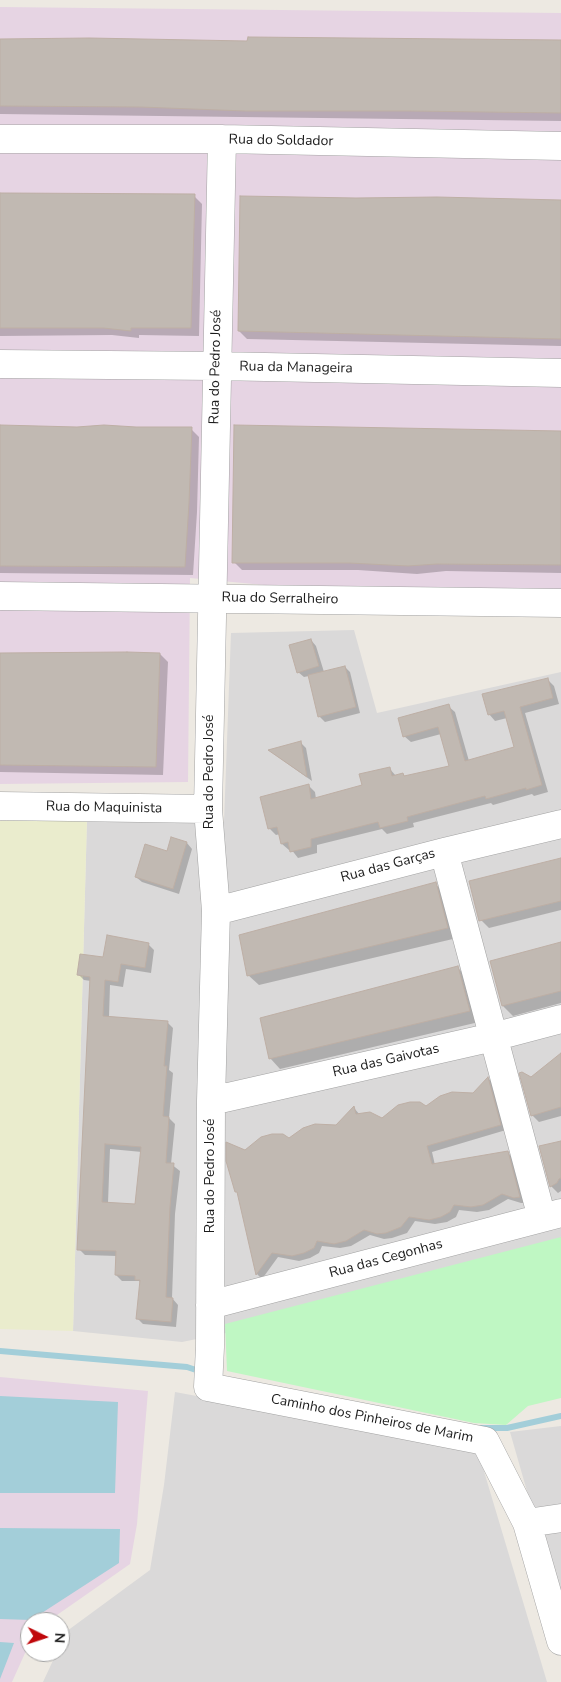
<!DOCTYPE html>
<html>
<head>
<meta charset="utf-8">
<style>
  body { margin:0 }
  #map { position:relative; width:561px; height:1682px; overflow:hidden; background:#ede9e2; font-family:"Nunito Sans",sans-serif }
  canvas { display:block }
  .north { position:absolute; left:20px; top:1612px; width:50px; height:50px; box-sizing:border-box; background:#fff; border:1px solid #a4a4a4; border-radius:50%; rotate:94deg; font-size:14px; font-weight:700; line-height:20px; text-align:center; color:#1c1c1c }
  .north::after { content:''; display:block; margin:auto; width:18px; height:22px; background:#c0080b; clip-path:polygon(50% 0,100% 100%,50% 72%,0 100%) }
</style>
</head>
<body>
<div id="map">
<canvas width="561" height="1682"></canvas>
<div class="north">N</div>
</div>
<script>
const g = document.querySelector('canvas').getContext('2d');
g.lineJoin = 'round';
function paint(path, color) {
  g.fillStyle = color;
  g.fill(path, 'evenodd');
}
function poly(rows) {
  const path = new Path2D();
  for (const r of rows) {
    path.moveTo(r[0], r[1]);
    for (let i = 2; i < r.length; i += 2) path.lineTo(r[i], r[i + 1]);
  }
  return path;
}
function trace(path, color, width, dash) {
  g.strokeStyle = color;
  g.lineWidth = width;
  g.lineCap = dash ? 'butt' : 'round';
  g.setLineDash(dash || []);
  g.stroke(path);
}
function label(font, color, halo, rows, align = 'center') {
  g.font = font + ' "Nunito Sans",sans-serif';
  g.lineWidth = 4;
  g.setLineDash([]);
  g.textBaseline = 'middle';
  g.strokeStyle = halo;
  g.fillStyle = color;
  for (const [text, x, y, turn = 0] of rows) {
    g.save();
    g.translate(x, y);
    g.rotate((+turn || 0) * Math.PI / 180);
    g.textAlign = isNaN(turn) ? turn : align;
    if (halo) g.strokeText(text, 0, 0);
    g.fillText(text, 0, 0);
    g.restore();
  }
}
const residential = poly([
  [354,630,377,713,561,672,561,1344,231,1332,182,1342,73,1331,87,818,224,822,231,633],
  [175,1392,477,1448,547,1682,43,1682,57,1652,60,1652,60,1646,67,1631,150,1570,164,1485],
  [561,1426,561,1592,556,1592,510,1432]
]);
const industrial = poly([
  [0,7,561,13,561,613,190,578,188,782,0,784],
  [0,1377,148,1391,137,1524,130,1564,47,1622,30,1622,30,1642,12,1682,0,1682]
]);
const farmland = poly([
  [87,818,73,1331,0,1329,0,821]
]);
const park = poly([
  [561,1237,561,1398,528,1406,506,1425,474,1423,227,1371,225,1324]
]);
const water = poly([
  [0,1396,118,1402,115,1493,0,1493],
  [0,1528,120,1529,119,1563,31,1620,0,1619],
  [0,1642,14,1643,0,1679]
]);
const shadow = poly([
  [0,40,248,42,561,41,561,121,0,114],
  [0,193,194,196,202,204,199,336,139,335,139,338,112,335,0,336],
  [561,202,561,346,247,339,239,331],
  [0,426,191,429,199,437,197,512,193,575,0,573],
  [561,432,561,573,446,571,417,574,358,570,242,570,234,562],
  [311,640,316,646,324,672,345,667,350,672,360,713,325,722,319,716,309,676,304,677,298,672],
  [0,654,160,654,168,662,163,775,0,772],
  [547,679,554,686,559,704,525,713,548,792,534,796,532,794,493,805,491,803,413,823,414,827,387,834,382,829,317,845,317,853,298,858,291,849,289,850,282,844,280,834,276,835,270,829,261,798,308,785,315,792,316,799,364,786,389,768,396,776,403,775,405,777,450,767,441,734,411,742,404,736,448,706,455,712,469,761,516,748,507,718,495,721,489,714],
  [300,742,306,748,312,781,270,751],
  [172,839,187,843,192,849,179,894,142,882,136,877,168,853],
  [561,860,561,910,489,928,481,920],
  [435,884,446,894,457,938,259,985,248,975],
  [561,943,561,1003,513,1016,503,1006,491,962],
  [148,944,154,950,151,973,126,969,123,987,110,985,109,1017,167,1022,173,1028,169,1070,173,1073,169,1118,175,1124,171,1164,180,1171,175,1214,172,1298,178,1305,176,1327,143,1324,137,1318,141,1283,139,1281,122,1281,116,1275,117,1256,85,1255,79,1249,91,981,84,980,78,974,104,959],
  [110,1149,142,1152,136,1206,108,1203],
  [457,967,468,978,479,1022,280,1069,270,1058],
  [561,1060,561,1116,539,1122,532,1115,532,1078],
  [488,1078,493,1083,506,1130,432,1152,435,1165,508,1153,513,1158,525,1203,521,1203,508,1199,489,1210,477,1212,459,1210,456,1217,447,1222,435,1224,415,1221,407,1233,392,1238,384,1239,370,1235,351,1246,340,1248,322,1246,319,1253,310,1258,299,1261,278,1257,262,1279,257,1274,239,1194,237,1192,245,1152,336,1126,354,1108,360,1115,382,1119,474,1094],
  [561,1141,561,1191,558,1193,551,1186]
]);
const stream = poly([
  [0,1351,187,1367,202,1372],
  [481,1428,507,1428,561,1416]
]);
const building = poly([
  [248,37,561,40,561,113,410,111,245,111,140,107,0,106,0,39,89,38,247,41,248,37],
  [0,193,195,194,191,328,131,328,131,331,103,328,0,328,0,193],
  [240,196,356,198,437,197,561,200,561,339,238,331,240,196],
  [0,425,77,427,104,425,136,427,192,427,189,503,185,567,0,566,0,425],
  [234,425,561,431,561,565,437,564,408,566,349,563,232,563,234,425],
  [311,639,319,666,297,673,289,645,311,639],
  [127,652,160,653,156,767,0,765,0,653,127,652],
  [345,666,356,707,318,717,308,675,345,666],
  [548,678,553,698,520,707,542,785,526,790,526,788,486,799,485,796,407,817,408,821,380,828,378,822,311,839,311,847,290,852,288,842,281,844,277,827,268,829,260,797,309,784,311,799,362,785,359,774,390,767,392,776,403,773,404,776,449,766,438,727,403,737,398,718,449,704,465,761,514,747,504,711,488,715,482,694,548,678],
  [301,741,307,777,268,750,301,741],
  [171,837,187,842,173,889,135,877,145,844,167,851,171,837],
  [561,858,561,901,479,921,469,881,561,858],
  [436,882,448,928,247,976,239,935,436,882],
  [107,935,149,943,145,968,121,964,118,982,105,980,103,1016,168,1021,164,1066,167,1066,163,1116,169,1117,166,1163,174,1163,170,1207,166,1297,173,1298,171,1322,136,1319,140,1280,135,1280,135,1276,115,1275,116,1251,77,1250,90,977,77,975,80,954,103,957,107,935],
  [105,1144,141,1147,135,1204,102,1202,105,1144],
  [561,942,561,991,502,1006,490,961,561,942],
  [458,966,470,1011,269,1059,260,1018,458,966],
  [561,1053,561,1107,531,1116,519,1073,522,1072,531,1077,561,1053],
  [488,1077,501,1125,427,1146,432,1164,508,1151,520,1197,514,1198,502,1194,483,1205,471,1207,454,1205,450,1212,441,1217,429,1220,409,1217,401,1227,386,1233,377,1234,364,1230,346,1241,334,1244,317,1241,314,1248,304,1253,292,1256,272,1253,256,1275,237,1192,235,1192,226,1161,226,1142,245,1150,261,1137,272,1134,283,1134,289,1138,303,1128,315,1124,336,1125,354,1106,356,1114,370,1112,382,1118,398,1105,410,1102,420,1102,426,1106,440,1096,452,1092,473,1093,488,1077],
  [561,1141,561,1178,559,1179,557,1183,550,1187,539,1146,561,1141]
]);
const minor = poly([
  [0,139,222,139,561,146],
  [222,139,208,809,216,911,211,1101,210,1347,208,1387,485,1441,527,1523,561,1641],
  [0,364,216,366,561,373],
  [0,596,561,603],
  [0,806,208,809],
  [444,852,542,1218],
  [216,911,444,852,561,824],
  [211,1101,493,1037,561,1019],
  [210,1305,561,1213],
  [527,1523,561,1518]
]);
const streetNames = [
  ["Rua do Soldador",281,141,1],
  ["Rua do Pedro José",216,367,-89],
  ["Rua da Manageira",296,368,1],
  ["Rua do Serralheiro",280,599,1],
  ["Rua do Pedro José",210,772,-90],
  ["Rua do Maquinista",104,808,1],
  ["Rua das Garças",388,866,-15],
  ["Rua das Gaivotas",386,1061,-13],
  ["Rua do Pedro José",211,1176,-90],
  ["Rua das Cegonhas",386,1259,-15],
  ["Caminho dos Pinheiros de Marim",372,1419,11]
];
paint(residential, '#dad9d9');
paint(industrial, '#e6d4e3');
paint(farmland, '#eaeccd');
paint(park, '#bff7c3');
paint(water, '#a3ced9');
paint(shadow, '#0003');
trace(stream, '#a3ced9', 6);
paint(building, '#c1b9b2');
trace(building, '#beafa5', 1);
trace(minor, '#a3a3a3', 29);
trace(minor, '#fff', 28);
label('14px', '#1c1c1c', '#fff', streetNames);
</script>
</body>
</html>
